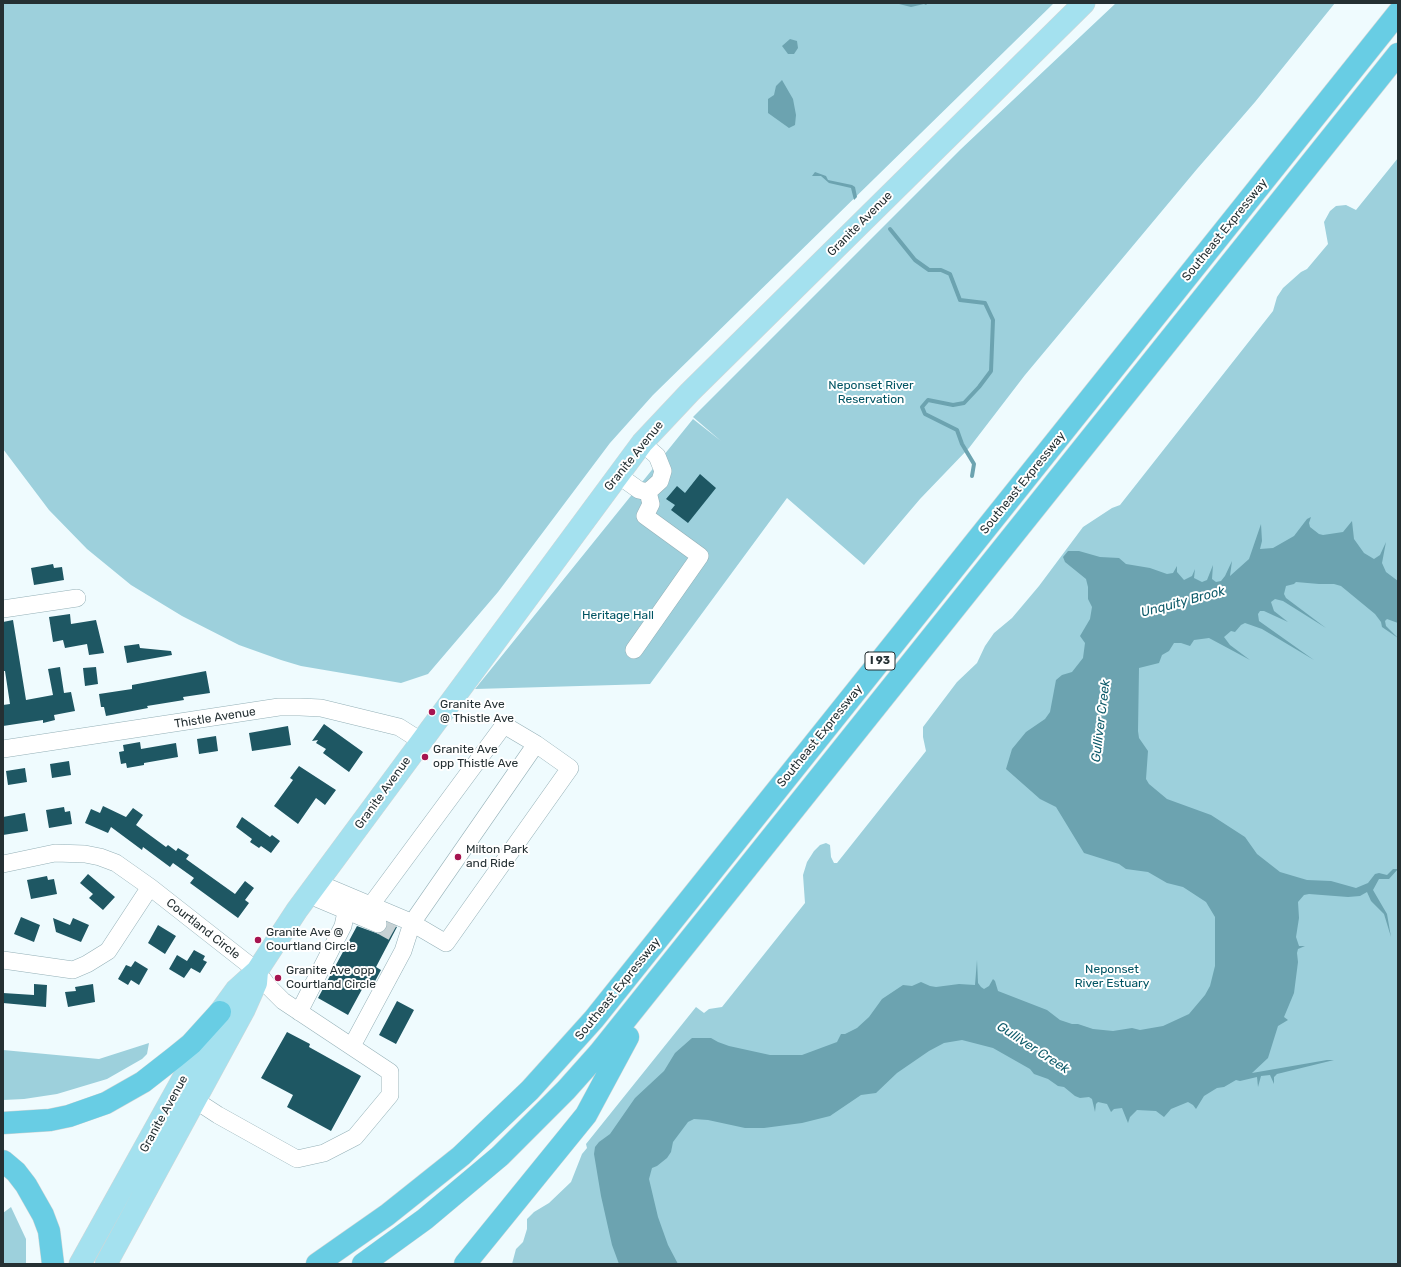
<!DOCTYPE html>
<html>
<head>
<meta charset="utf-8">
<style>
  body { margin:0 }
  #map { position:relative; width:1401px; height:1267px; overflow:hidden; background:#effbfe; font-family:Rubik,sans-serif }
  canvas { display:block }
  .frame { position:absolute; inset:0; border:4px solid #253033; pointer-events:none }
</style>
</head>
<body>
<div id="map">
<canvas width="1401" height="1267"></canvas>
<div class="frame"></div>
</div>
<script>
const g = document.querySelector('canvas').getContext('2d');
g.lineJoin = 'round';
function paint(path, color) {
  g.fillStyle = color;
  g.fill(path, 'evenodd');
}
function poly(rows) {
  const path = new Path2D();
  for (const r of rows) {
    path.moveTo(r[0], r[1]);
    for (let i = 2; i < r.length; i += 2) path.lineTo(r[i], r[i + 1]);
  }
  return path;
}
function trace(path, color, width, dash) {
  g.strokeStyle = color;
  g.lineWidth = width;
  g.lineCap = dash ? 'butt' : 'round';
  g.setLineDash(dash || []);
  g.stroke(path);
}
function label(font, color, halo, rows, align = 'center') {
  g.font = font + ' Rubik,sans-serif';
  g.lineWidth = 4;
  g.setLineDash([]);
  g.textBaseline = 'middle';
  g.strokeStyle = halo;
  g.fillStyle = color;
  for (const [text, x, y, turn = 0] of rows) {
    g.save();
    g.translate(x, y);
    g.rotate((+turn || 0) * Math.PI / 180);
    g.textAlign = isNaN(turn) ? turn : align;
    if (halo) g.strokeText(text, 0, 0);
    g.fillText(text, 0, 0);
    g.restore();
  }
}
const green = poly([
  [3,3,1054,3,653,395,610,443,498,592,428,674,401,683,301,666,281,660,239,645,182,616,131,585,87,549,49,510,3,449],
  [1116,3,1335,3,1255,102,1197,169,1025,375,969,448,920,499,864,565,787,498,650,684,475,689,693,419,721,441,693,417,961,149],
  [1398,158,1398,1264,512,1264,516,1249,523,1242,527,1229,527,1219,534,1212,549,1203,571,1182,582,1154,587,1148,586,1144,696,1007,704,1013,709,1009,722,1007,805,903,803,875,807,862,814,851,820,845,826,843,830,845,831,857,834,863,837,863,926,751,923,737,923,727,957,682,977,663,985,646,994,633,1012,618,1039,586,1083,527,1112,508,1120,505,1273,311,1277,297,1283,288,1301,272,1307,269,1328,244,1324,222,1330,211,1336,206,1346,205,1356,210],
  [149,1043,147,1054,142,1059,107,1079,57,1094,24,1099,3,1100,3,1050,99,1059],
  [11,1207,26,1239,26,1264,3,1264,3,1213]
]);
const water = poly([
  [895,3,928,3,926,5,924,4,911,7],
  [790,39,797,41,798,48,794,54,788,54,782,46],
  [782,80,793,99,796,115,795,125,789,128,768,113,768,99,774,95,776,86],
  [815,172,826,176,828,180,852,185,855,187,857,197,854,200,851,188,829,183,821,176,812,176],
  [1311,517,1309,523,1310,527,1319,534,1323,535,1343,532,1352,521,1354,539,1364,553,1374,559,1380,555,1386,542,1382,563,1386,572,1398,581,1398,623,1387,619,1385,621,1386,626,1398,638,1382,627,1381,622,1375,614,1341,586,1334,584,1319,584,1296,582,1294,584,1286,586,1284,594,1286,598,1326,628,1283,601,1275,599,1271,602,1274,611,1288,622,1264,611,1260,611,1258,614,1259,621,1314,660,1262,629,1245,623,1241,625,1235,632,1231,631,1224,637,1230,645,1250,660,1209,638,1194,640,1190,646,1181,643,1174,643,1169,651,1162,655,1159,663,1139,668,1138,731,1139,738,1148,751,1146,779,1149,784,1167,799,1211,815,1245,837,1257,854,1280,872,1307,880,1331,881,1356,888,1368,883,1375,874,1379,873,1387,875,1393,869,1398,869,1389,879,1379,879,1373,890,1387,914,1391,937,1384,914,1371,901,1367,892,1360,896,1348,897,1309,894,1304,895,1298,902,1299,918,1296,937,1299,946,1305,946,1298,949,1297,953,1298,962,1294,993,1284,1017,1288,1020,1278,1026,1268,1058,1252,1073,1327,1060,1334,1060,1277,1074,1274,1077,1274,1084,1270,1075,1261,1076,1258,1087,1257,1077,1240,1081,1236,1080,1224,1087,1217,1088,1204,1096,1196,1109,1193,1105,1188,1102,1171,1109,1164,1117,1156,1111,1137,1110,1130,1117,1128,1123,1122,1108,1114,1109,1111,1112,1107,1104,1098,1102,1096,1104,1095,1112,1092,1099,1089,1097,1080,1098,1075,1096,1064,1087,1058,1086,1048,1079,1034,1074,1030,1069,993,1048,962,1040,944,1043,929,1051,897,1073,876,1093,861,1095,830,1116,802,1123,764,1128,745,1128,708,1120,694,1119,688,1122,673,1142,671,1152,667,1158,657,1166,652,1168,649,1179,658,1217,668,1245,678,1264,619,1264,612,1245,601,1196,594,1154,595,1147,599,1142,610,1134,635,1098,664,1071,675,1053,692,1038,711,1038,718,1042,729,1046,770,1055,802,1055,837,1042,841,1034,845,1034,857,1028,869,1017,882,999,903,985,912,986,921,982,930,986,936,987,959,984,975,985,977,960,978,983,981,987,984,989,989,986,993,979,995,981,998,991,1047,1010,1060,1020,1072,1024,1078,1024,1093,1029,1113,1031,1132,1028,1140,1030,1163,1026,1189,1014,1205,995,1210,986,1215,966,1215,917,1206,902,1183,887,1167,883,1148,872,1126,869,1119,864,1084,853,1056,807,1040,799,1006,769,1012,749,1026,732,1045,719,1050,712,1056,680,1062,675,1072,672,1083,658,1085,643,1080,636,1090,619,1092,607,1088,599,1088,587,1086,579,1065,562,1063,557,1068,551,1079,551,1100,557,1119,558,1126,564,1150,568,1167,574,1173,573,1177,566,1177,572,1184,580,1192,576,1195,569,1194,578,1202,582,1207,580,1213,565,1212,579,1216,582,1221,581,1225,576,1232,561,1230,576,1249,559,1261,524,1262,541,1260,549,1273,548,1294,536,1307,519]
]);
const stream = poly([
  [890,229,915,260,929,270,941,270,950,274,960,300,985,303,993,320,991,371,979,387,964,403,953,405,928,400,922,407,925,414,957,430,962,444,974,464,972,476]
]);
const building = poly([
  [700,474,716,488,688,523,671,510,675,505,666,499,677,486,685,493],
  [53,564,54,568,62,567,64,580,34,585,31,568],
  [70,614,71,624,96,620,104,653,89,655,87,644,65,648,63,640,53,642,49,617],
  [13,620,26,700,53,695,48,669,60,667,64,693,71,692,75,711,54,715,55,720,43,723,43,720,3,726,3,705,10,704,5,671,3,671,3,622],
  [139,644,140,648,171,651,172,655,127,663,124,646],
  [96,667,98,684,85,686,83,668],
  [206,671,210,693,183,697,184,700,147,706,148,708,106,716,104,707,101,707,99,694,132,689,132,685],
  [324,724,363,752,349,772,323,753,326,749,316,743,318,740,312,741],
  [288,726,291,745,252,751,249,733],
  [216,736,218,751,199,754,197,739],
  [140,742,141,749,176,743,178,757,144,763,144,765,127,768,126,763,121,764,119,752,124,751,123,745],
  [69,761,71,775,52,778,50,764],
  [299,766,336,790,325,805,316,798,298,824,274,806,293,780,290,778],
  [25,768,27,782,8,785,6,771],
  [103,806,126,817,133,808,143,815,136,825,166,847,168,845,176,851,178,848,189,855,186,859,235,894,245,881,254,888,245,900,249,903,238,918,190,883,194,878,173,863,170,867,143,847,142,850,111,827,108,833,85,823,91,809,100,813],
  [64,807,65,812,70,811,72,824,49,828,46,810],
  [25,813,28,831,3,835,3,817],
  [242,817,270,837,272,835,280,841,271,853,261,846,259,848,250,842,252,839,236,827],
  [88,874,115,897,103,910,89,898,93,894,80,883],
  [47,876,48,880,54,879,57,894,31,899,27,880],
  [21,917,40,925,34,942,14,934],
  [53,918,70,925,73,918,89,925,81,942,56,932],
  [388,923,397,927,376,967,381,970,373,985,366,982,348,1015,318,998,357,926,379,934,384,932],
  [158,925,176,936,165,954,148,943],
  [194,950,205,956,203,960,207,962,200,973,191,968,184,978,169,969,177,955,187,961],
  [135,961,148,969,139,985,131,980,128,985,118,979,126,965,131,967],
  [34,984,47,985,46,1007,3,1003,3,993,34,995],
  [93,984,95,1002,68,1007,65,992,76,991,75,987],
  [397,1001,414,1010,396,1044,379,1035],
  [287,1032,310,1044,309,1047,361,1076,331,1131,287,1107,293,1095,261,1078]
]);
const minorTunnel = poly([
  [378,924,394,933]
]);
const minor = poly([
  [618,475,639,490,648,492,660,481,663,471,657,456,642,443],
  [3,609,77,598],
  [634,650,700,556,645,516,651,504,648,492],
  [3,749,279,707,300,707,321,708,399,727,421,741],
  [3,864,55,853,85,854,100,857,116,863,150,887,257,971,268,986,283,1001,390,1072,390,1095,355,1137,324,1153,297,1159,218,1115,195,1100],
  [318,883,406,920,412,923,446,943,570,768,536,744,412,923,403,951,352,1046],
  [309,895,378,924],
  [371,905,504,725,536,744],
  [3,960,73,970,87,964,108,951,150,887],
  [299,1012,343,926,346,912]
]);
const major = poly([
  [80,1264,220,1012,236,990,257,971,297,910,642,443,690,392,1084,3],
  [106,1264,244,1010,256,983,257,971]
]);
const highway = poly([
  [3,1123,50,1120,69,1116,106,1103,143,1082,175,1057,191,1044,220,1012],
  [3,1161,16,1172,26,1185,43,1215,49,1231,53,1264],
  [317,1264,387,1215,461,1156,530,1090,594,1019,1398,13],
  [363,1264,425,1219,500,1156,566,1090,599,1053,1398,54],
  [465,1264,586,1115,628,1037]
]);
const markers = [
  [432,712,4,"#a61450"],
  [425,757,4,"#a61450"],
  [458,857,4,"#a61450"],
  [258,940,4,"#a61450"],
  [278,978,4,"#a61450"]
];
const shields = [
  [880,661,30]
];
const shieldNames = [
  ["I 93",880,661]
];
const streetNames = [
  ["Granite Avenue",860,224,-45],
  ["Southeast Expressway",1225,230,-51],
  ["Granite Avenue",634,456,-51],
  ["Southeast Expressway",1023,483,-51],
  ["Thistle Avenue",215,718,-9],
  ["Southeast Expressway",820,736,-51],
  ["Granite Avenue",383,793,-54],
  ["Courtland Circle",203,929,38],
  ["Southeast Expressway",618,989,-51],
  ["Granite Avenue",164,1114,-61]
];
const parkNames = [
  ["Neponset River",871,386],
  ["Reservation",871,400],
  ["Heritage Hall",618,616],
  ["Neponset",1112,970],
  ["River Estuary",1112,984]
];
const poiNames = [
  ["Granite Ave",440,705],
  ["@ Thistle Ave",440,719],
  ["Granite Ave",433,750],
  ["opp Thistle Ave",433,764],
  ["Milton Park",466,850],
  ["and Ride",466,864],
  ["Granite Ave @",266,933],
  ["Courtland Circle",266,947],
  ["Granite Ave opp",286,971],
  ["Courtland Circle",286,985]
];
const waterNames = [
  ["Unquity Brook",1183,602,-15],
  ["Gulliver Creek",1101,721,-83],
  ["Gulliver Creek",1033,1048,33]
];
paint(green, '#9dd0dc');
paint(water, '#6ca3b0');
trace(stream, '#6ca3b0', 4);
paint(building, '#1e5763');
trace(minorTunnel, '#c7d2d5', 17, [17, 8]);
trace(minor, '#94b0b7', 18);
trace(major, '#d3d6d6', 23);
trace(highway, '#d3d6d6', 23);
trace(minor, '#fff', 17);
trace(major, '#a4e1ef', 22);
trace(highway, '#68cde4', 22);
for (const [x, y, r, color] of markers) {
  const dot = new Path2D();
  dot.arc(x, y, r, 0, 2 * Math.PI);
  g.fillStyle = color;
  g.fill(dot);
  trace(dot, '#fff', 1.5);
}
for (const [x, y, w] of shields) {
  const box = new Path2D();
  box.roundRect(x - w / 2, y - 9, w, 18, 3);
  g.fillStyle = '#fff';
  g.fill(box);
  trace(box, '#253033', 1);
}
label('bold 11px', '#253033', null, shieldNames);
label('12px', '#253033', '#fff', streetNames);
label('12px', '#005463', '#fff', parkNames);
label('12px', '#253033', '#fff', poiNames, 'left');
label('italic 13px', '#0f5c6b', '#fff', waterNames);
</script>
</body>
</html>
